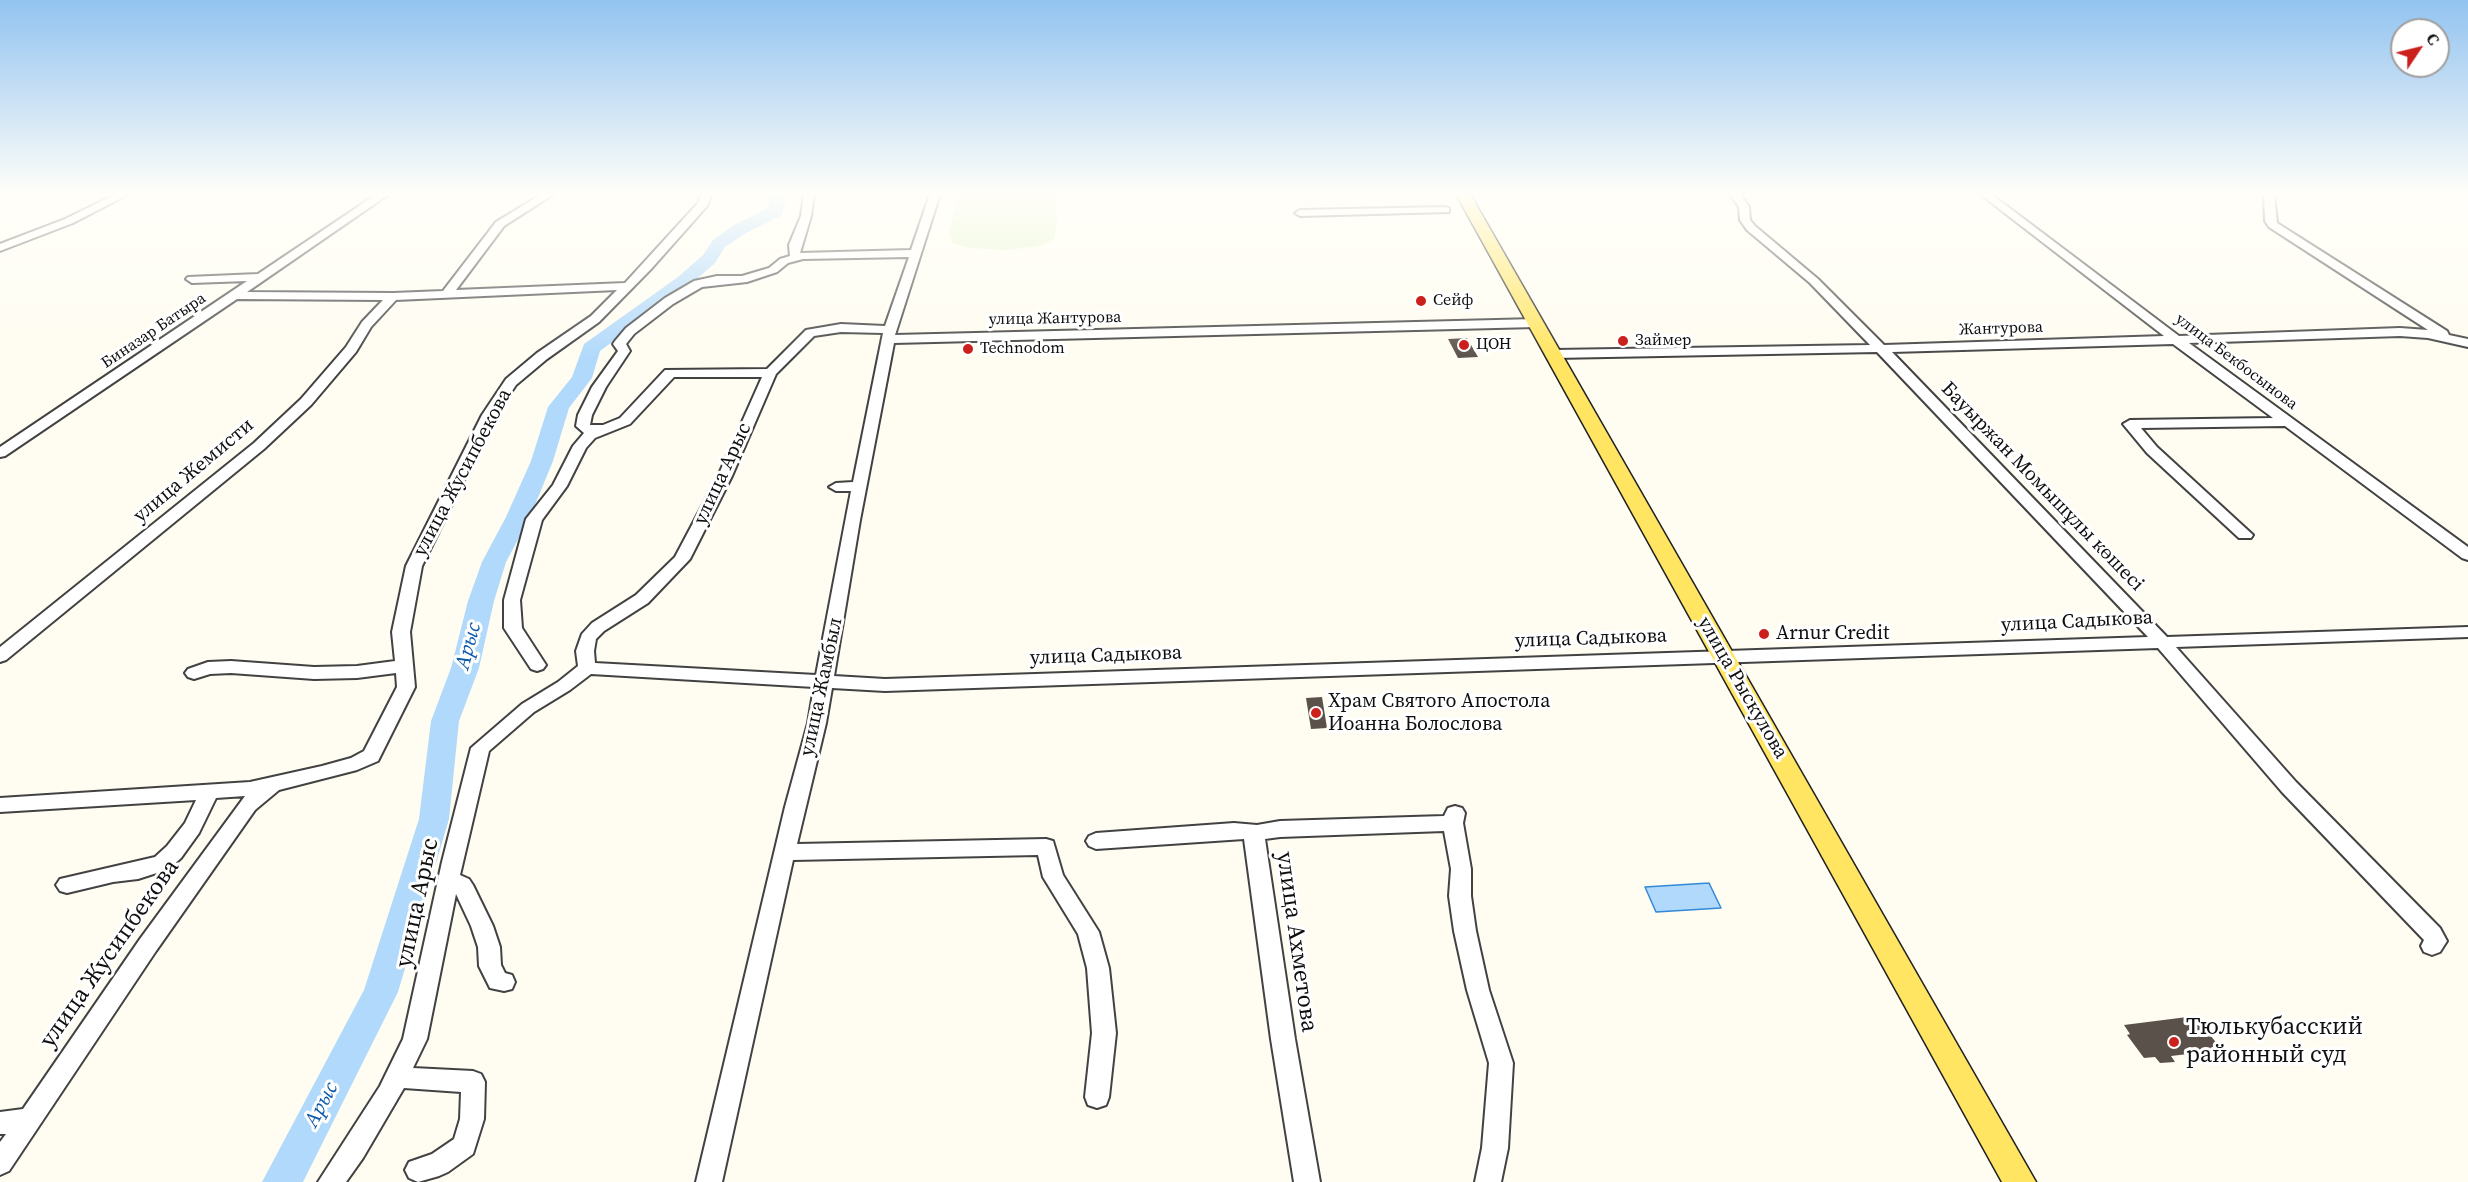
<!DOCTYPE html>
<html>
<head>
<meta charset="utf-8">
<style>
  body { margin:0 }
  #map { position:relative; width:2468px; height:1182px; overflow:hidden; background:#fffdf1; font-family:"Source Serif 4",serif }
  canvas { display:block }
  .north { position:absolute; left:2390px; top:18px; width:60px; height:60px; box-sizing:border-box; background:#fff; border:2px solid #9f9f9f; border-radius:50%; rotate:55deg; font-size:16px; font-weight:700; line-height:24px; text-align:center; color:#0f0f0f }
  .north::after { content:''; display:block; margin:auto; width:21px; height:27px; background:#cb201b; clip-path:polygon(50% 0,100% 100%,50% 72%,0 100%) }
</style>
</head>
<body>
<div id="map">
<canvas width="2468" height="1182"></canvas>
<div class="north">С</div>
</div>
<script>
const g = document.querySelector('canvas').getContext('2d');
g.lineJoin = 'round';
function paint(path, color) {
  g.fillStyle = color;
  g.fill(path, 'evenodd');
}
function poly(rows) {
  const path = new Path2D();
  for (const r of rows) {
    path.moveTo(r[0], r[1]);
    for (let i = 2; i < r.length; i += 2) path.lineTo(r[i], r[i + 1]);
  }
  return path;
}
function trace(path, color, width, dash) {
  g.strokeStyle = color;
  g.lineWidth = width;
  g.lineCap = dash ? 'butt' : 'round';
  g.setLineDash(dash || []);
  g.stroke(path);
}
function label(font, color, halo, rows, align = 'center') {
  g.font = font + ' "Source Serif 4",serif';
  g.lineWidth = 6;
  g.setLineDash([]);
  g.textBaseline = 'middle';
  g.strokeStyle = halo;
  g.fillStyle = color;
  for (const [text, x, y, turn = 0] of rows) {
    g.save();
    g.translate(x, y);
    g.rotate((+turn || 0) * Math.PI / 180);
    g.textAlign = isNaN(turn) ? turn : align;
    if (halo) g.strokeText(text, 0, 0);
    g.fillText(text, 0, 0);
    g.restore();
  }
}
const pitch = poly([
  [959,194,1056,194,1057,219,1054,239,1038,246,1007,250,969,248,953,243,949,234]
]);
const water = poly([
  [1709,883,1721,908,1656,912,1645,887,1709,883]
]);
const river = poly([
  [771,194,787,194,782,215,746,233,725,247,715,263,690,285,600,351,592,378,569,408,553,461,530,517,506,562,494,601,479,668,459,721,449,819,398,992,303,1182,262,1182,364,990,419,819,431,721,451,668,468,601,482,562,506,517,531,461,548,407,572,377,584,344,678,277,703,255,713,240,734,225,768,208,771,194]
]);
const building = poly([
  [1467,338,1478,357,1458,358,1448,339],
  [1322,697,1327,728,1311,729,1306,698],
  [2195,1016,2222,1050,2171,1056,2175,1062,2160,1063,2155,1057,2144,1058,2127,1035,2130,1034,2124,1025]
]);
const minor = poly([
  [116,194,129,194,73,223,0,251,0,244,65,219,116,194],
  [377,194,389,194,247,292,393,293,443,291,496,222,542,194,554,194,504,226,456,290,625,283,698,203,702,194,712,194,707,206,652,268,599,322,547,359,516,385,496,415,422,566,410,632,415,687,378,761,357,770,279,790,255,810,156,951,9,1171,0,1175,0,1142,6,1134,0,1134,0,1112,23,1109,140,939,245,796,216,798,199,833,181,858,169,869,138,879,113,882,67,893,60,891,56,885,60,879,155,857,167,846,185,823,196,800,0,812,0,798,250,782,322,766,351,758,364,751,397,687,396,673,357,678,314,679,231,673,210,674,194,679,188,677,185,673,188,669,208,662,231,661,314,667,357,666,395,661,392,632,406,566,482,415,506,379,537,353,591,316,617,290,396,300,371,327,356,352,311,405,264,449,6,660,0,662,0,647,254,443,301,399,346,347,362,322,383,300,237,299,5,456,0,457,0,447,247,281,192,283,186,279,188,277,258,274,377,194],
  [804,194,814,194,811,216,800,253,911,250,930,194,940,194,895,335,1536,319,1542,323,1536,327,894,343,860,520,834,676,885,679,2148,637,1877,352,1554,358,1548,354,1554,350,1870,345,1810,283,1747,230,1740,220,1739,207,1730,194,1740,194,1749,207,1750,220,1755,226,1818,279,1884,345,2164,336,1980,194,1991,194,2179,336,2400,328,2428,330,2269,227,2265,221,2264,194,2274,194,2277,223,2447,331,2449,335,2468,339,2468,347,2428,338,2400,336,2189,343,2468,547,2468,560,2462,558,2285,426,2141,428,2157,447,2253,535,2251,538,2239,538,2147,453,2123,424,2130,420,2273,418,2173,344,1892,352,2167,637,2468,627,2468,637,2176,647,2296,782,2440,928,2447,941,2440,952,2432,955,2424,952,2421,946,2424,940,2282,792,2158,648,885,691,832,688,826,723,797,844,1046,839,1053,841,1063,875,1099,932,1109,968,1116,1033,1109,1097,1106,1105,1097,1108,1088,1105,1085,1097,1092,1033,1087,968,1078,934,1043,877,1038,855,793,860,722,1182,696,1182,785,807,808,723,814,687,591,674,570,690,534,712,489,751,460,875,469,879,473,885,493,926,500,947,501,965,505,973,512,975,515,982,512,989,504,991,490,988,479,966,478,947,471,926,456,894,427,1039,413,1068,473,1071,481,1074,485,1082,484,1119,473,1154,448,1172,439,1176,418,1182,409,1178,405,1170,409,1162,432,1154,454,1139,460,1119,461,1092,404,1088,363,1158,346,1182,318,1182,380,1086,403,1039,442,862,471,748,522,704,558,682,578,666,576,651,582,634,592,623,636,595,675,557,718,476,762,377,674,377,630,424,595,438,586,448,567,486,542,520,520,600,522,628,546,665,543,669,537,671,531,669,504,628,504,600,526,519,553,485,573,446,584,433,576,426,578,415,592,387,618,351,613,344,615,341,626,328,665,298,694,281,717,276,742,276,769,268,780,259,790,256,789,245,801,216,804,194],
  [909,257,885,326,841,324,806,330,767,369,665,370,620,418,603,425,590,425,592,415,606,387,630,351,626,344,634,334,673,304,702,287,747,282,777,272,788,263,803,259,909,257],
  [841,332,883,333,853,482,836,483,829,487,836,491,851,491,816,675,595,663,594,651,596,639,604,631,648,603,690,559,732,476,776,374,814,336,841,332],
  [1445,207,1449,208,1449,212,1300,216,1295,213,1300,210,1445,207],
  [1455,806,1462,808,1465,813,1463,823,1471,869,1471,896,1476,931,1489,990,1513,1063,1508,1148,1501,1182,1475,1182,1482,1148,1489,1063,1467,990,1454,931,1449,896,1451,869,1444,831,1280,837,1265,839,1295,1039,1320,1182,1294,1182,1271,1039,1244,839,1096,849,1089,846,1086,841,1089,836,1096,833,1234,823,1257,825,1280,821,1444,816,1448,808,1455,806]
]);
const major = poly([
  [1456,194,1470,194,2036,1182,2002,1182,1456,194]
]);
const markers = [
  [1421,301,6,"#cb201b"],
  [1623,341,6,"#cb201b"],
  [1464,345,6,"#cb201b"],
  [968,349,6,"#cb201b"],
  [1764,634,6,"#cb201b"],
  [1316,713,6,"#cb201b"],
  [2174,1042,6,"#cb201b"]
];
const farPoinames = [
  ["Сейф",1433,301],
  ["Займер",1635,341],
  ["ЦОН",1476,345],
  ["Technodom",980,349]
];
const farStreetnames = [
  ["улица Жантурова",1055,319,-1],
  ["Жантурова",2001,329,-2],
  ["Биназар Батыра",154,331,-34],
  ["улица Бекбосынова",2236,362,37]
];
const streetNames = [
  ["улица Жемисти",194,471,-40],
  ["улица Жусипбекова",463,473,-62],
  ["улица Арыс",723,474,-65],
  ["Бауыржан Момышұлы көшесі",2042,487,46],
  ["улица Садыкова",2077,622,-3],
  ["улица Садыкова",1591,639,-2],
  ["улица Садыкова",1106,656,-2],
  ["улица Жамбыл",822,687,-78],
  ["улица Рыскулова",1742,688,60]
];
const poiNames = [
  ["Arnur Credit",1776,634],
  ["Храм Святого Апостола",1328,702],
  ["Иоанна Болослова",1328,725]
];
const waterNames = [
  ["Арыс",469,646,-75],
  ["Арыс",322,1105,-62]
];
const nearStreetnames = [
  ["улица Арыс",418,903,-78],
  ["улица Ахметова",1296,942,82],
  ["улица Жусипбекова",110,954,-55]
];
const nearPoinames = [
  ["Тюлькубасский",2186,1028],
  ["районный суд",2186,1056]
];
paint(pitch, '#e2f4c9');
paint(water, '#b1d9fb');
trace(water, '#3189d8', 1.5);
paint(river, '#b1d9fb');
paint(building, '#59514a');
trace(minor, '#424242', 4);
trace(major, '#202020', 3);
paint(minor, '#fff');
paint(major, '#ffe561');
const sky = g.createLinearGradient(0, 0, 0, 359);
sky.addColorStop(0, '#92c3f0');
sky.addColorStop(0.54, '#fffef9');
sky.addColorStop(1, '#fffef900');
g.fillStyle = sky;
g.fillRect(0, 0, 2468, 359);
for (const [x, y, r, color] of markers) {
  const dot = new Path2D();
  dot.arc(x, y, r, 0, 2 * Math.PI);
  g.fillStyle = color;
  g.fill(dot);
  trace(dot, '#fff', 2);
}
label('16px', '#0f0f0f', '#fff', farPoinames, 'left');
label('16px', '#0f0f0f', '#fff', farStreetnames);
label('20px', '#0f0f0f', '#fff', streetNames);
label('20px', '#0f0f0f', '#fff', poiNames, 'left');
label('italic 21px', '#0d5aac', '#fff', waterNames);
label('24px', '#0f0f0f', '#fff', nearStreetnames);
label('24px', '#0f0f0f', '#fff', nearPoinames, 'left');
</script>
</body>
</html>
